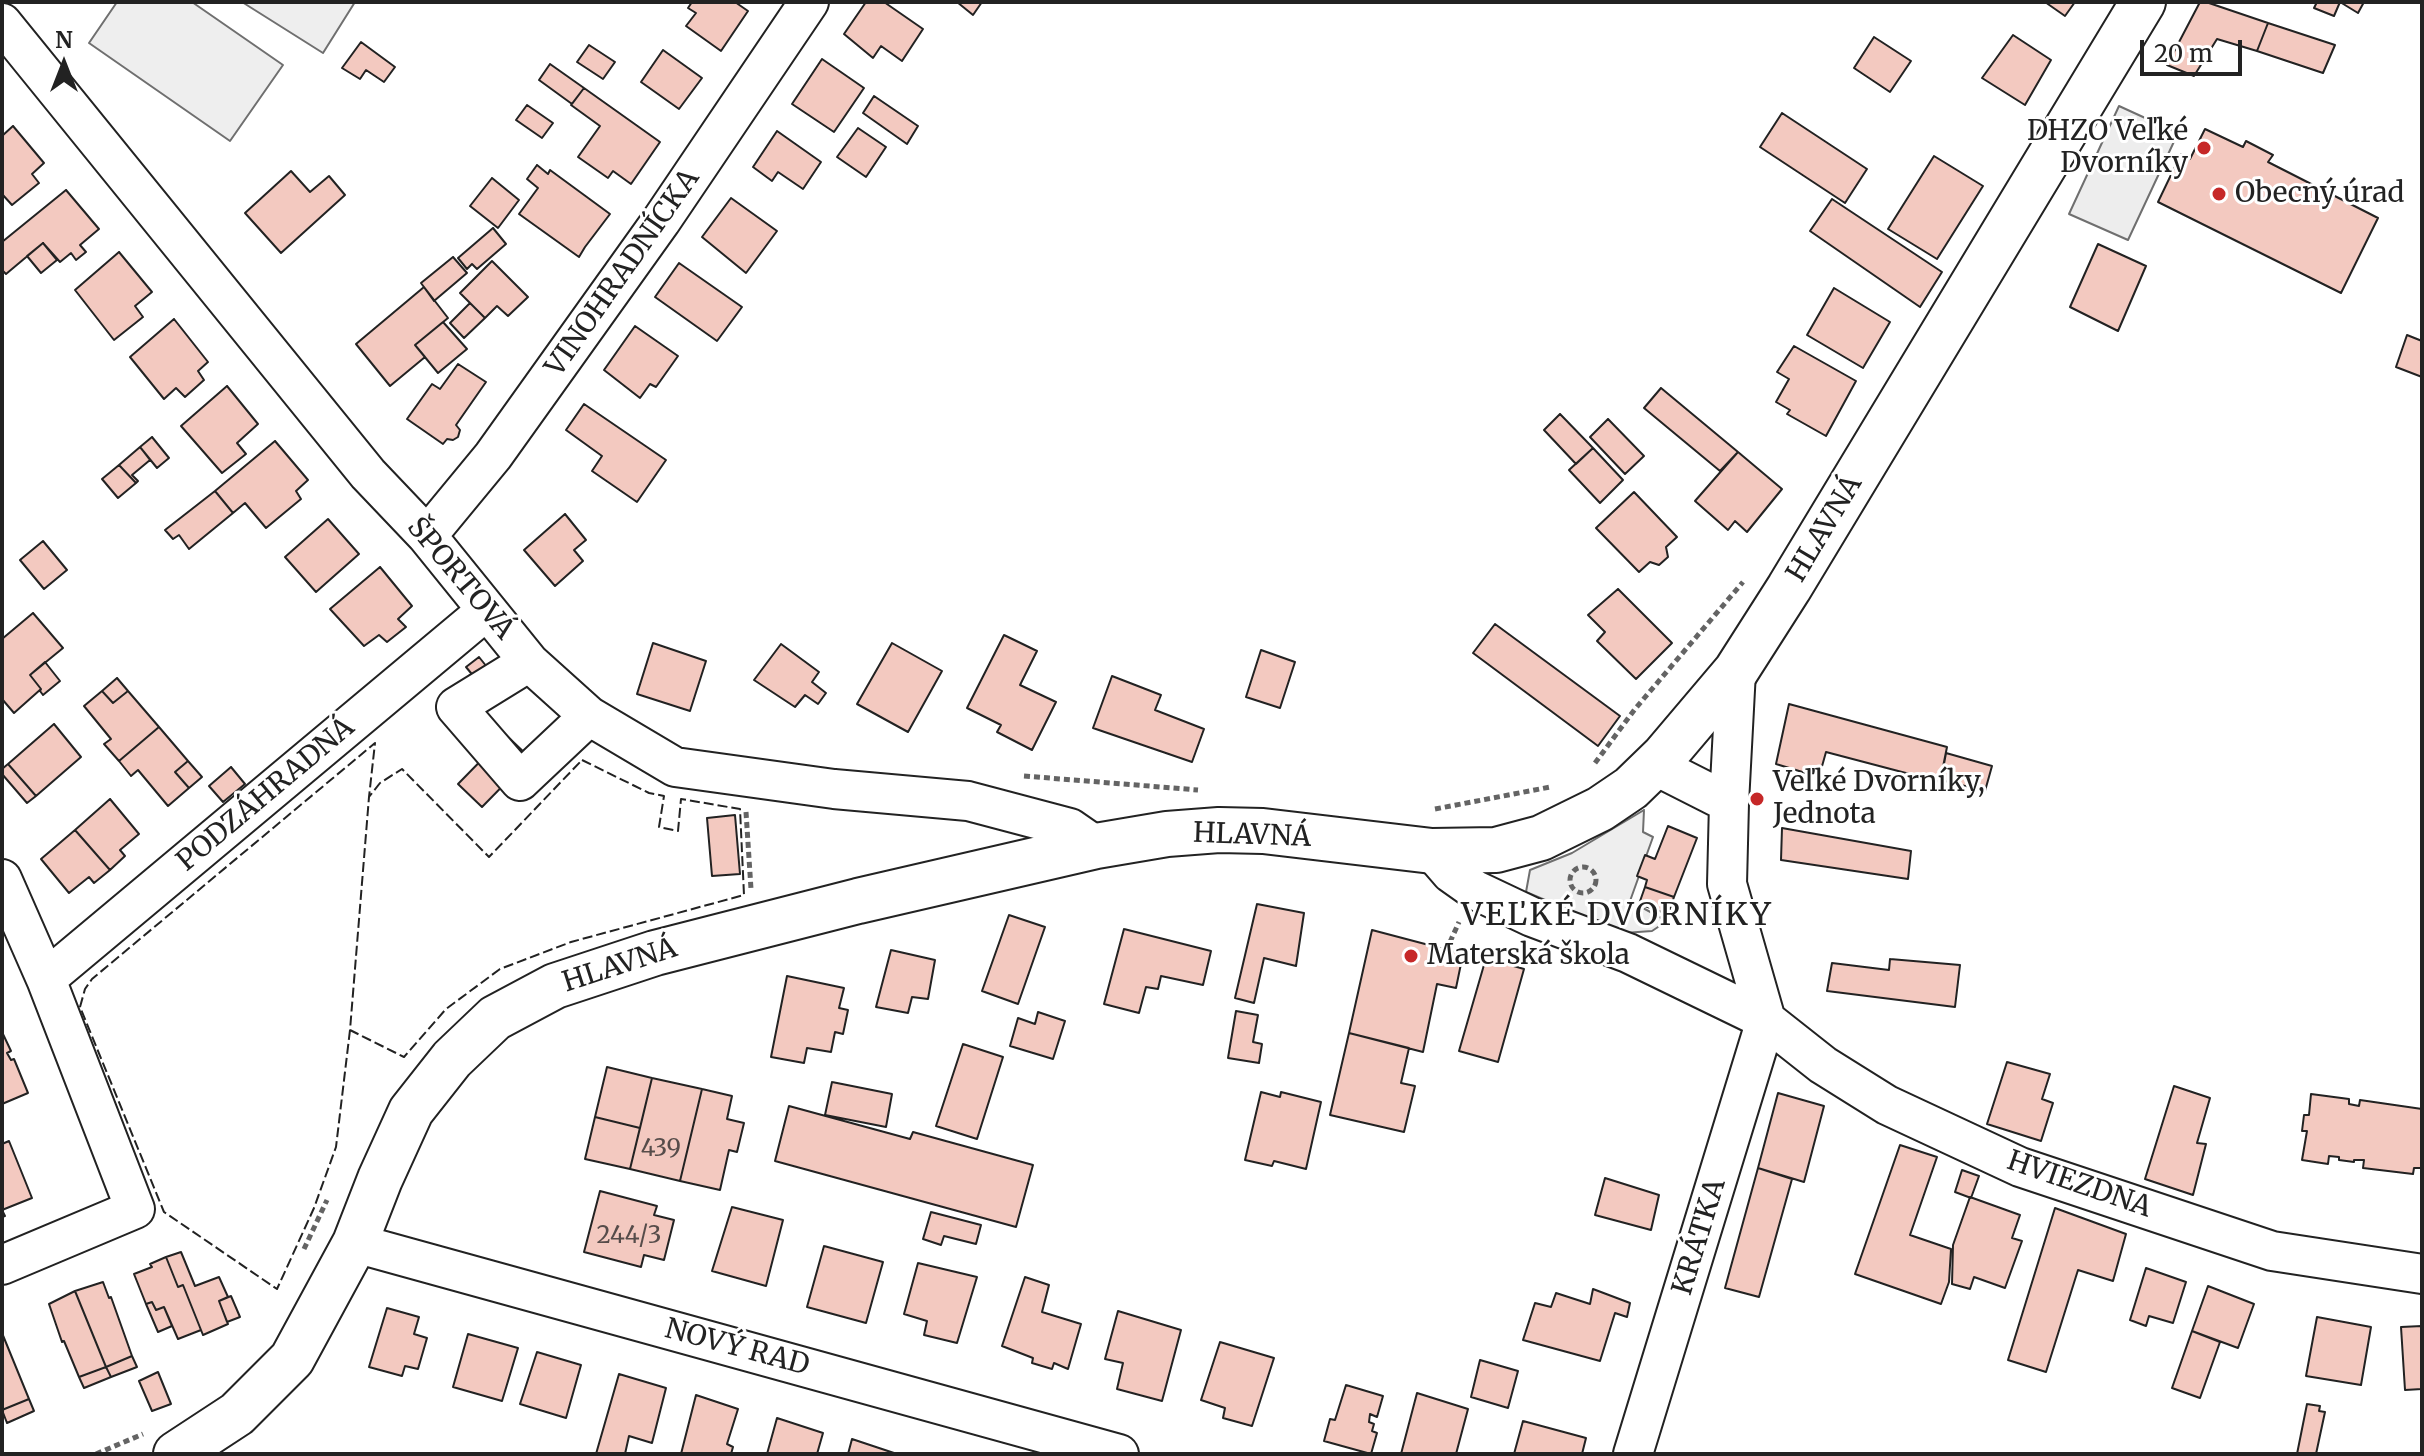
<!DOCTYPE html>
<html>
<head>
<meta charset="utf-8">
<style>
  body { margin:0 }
  #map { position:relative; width:2424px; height:1456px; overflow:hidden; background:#fff; font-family:Merriweather,serif }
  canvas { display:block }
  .frame { position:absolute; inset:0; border:4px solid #222; pointer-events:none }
  .north { position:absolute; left:24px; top:24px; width:80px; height:80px; -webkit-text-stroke:6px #fff; paint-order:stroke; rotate:0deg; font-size:22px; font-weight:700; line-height:32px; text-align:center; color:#222 }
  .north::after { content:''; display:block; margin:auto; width:28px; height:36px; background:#222; clip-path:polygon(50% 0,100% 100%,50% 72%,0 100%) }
  .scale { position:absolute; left:2140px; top:40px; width:102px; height:36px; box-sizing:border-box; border:4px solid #222; border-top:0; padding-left:10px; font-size:24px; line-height:28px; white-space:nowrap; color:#222; -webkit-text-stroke:6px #fff; paint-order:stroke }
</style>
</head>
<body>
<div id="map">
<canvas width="2424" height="1456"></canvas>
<div class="frame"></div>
<div class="north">N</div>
<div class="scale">20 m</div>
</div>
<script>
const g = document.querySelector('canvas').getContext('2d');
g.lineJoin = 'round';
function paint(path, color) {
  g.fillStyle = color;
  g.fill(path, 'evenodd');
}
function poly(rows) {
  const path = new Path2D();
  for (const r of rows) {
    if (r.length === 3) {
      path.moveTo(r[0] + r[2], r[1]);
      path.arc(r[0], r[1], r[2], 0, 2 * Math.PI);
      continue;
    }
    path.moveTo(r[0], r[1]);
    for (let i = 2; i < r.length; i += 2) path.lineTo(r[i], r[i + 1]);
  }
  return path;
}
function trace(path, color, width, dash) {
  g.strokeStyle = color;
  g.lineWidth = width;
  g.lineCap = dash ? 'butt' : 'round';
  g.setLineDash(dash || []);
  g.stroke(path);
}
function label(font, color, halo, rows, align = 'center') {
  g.font = font + ' Merriweather,serif';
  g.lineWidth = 6;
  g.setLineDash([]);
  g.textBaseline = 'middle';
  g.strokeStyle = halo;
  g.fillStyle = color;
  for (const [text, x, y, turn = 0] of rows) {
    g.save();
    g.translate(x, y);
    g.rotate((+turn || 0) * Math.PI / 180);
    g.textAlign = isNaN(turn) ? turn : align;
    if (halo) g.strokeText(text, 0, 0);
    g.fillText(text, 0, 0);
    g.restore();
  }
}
const green = poly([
  [117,2,192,2,283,65,230,141,89,43,117,2],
  [242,2,355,2,323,53,242,2],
  [1644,810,1643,832,1653,837,1630,901,1667,921,1652,931,1624,933,1526,892,1530,870,1572,853,1644,810]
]);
const parking = poly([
  [2119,106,2178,133,2128,240,2069,214,2119,106]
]);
const building = poly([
  [692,2,735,2,748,11,721,51,686,26,696,13,688,8,692,2],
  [866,2,884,2,923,29,902,61,881,46,873,58,844,34,866,2],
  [957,2,982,2,973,15,957,2],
  [2045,2,2075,2,2065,16,2045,2],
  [2200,2,2206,2,2268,23,2257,51,2217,39,2194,76,2167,65,2200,2],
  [2317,2,2364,2,2358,13,2340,2,2334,16,2314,8,2317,2],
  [2268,23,2335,45,2323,73,2257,51,2268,23],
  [2013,35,2051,60,2025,105,1982,78,2013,35],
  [1874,37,1911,61,1890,92,1854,68,1874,37],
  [361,42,395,67,384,82,366,70,360,79,342,68,361,42],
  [589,45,615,62,603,79,577,62,589,45],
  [663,50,702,78,679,109,641,82,663,50],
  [822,59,864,88,834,132,792,104,822,59],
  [550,64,584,88,572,104,539,80,550,64],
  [584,88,660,142,631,184,613,171,608,178,578,157,600,126,571,105,584,88],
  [874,96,918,126,907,144,863,113,874,96],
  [527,105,553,123,542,138,516,120,527,105],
  [1782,113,1867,169,1845,203,1760,147,1782,113],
  [13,126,44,163,32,174,39,183,12,205,2,194,2,136,13,126],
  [858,128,886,147,866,177,837,157,858,128],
  [2205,129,2243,147,2246,141,2273,155,2268,162,2378,218,2341,293,2158,202,2181,154,2190,159,2205,129],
  [777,131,821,162,803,189,778,172,772,181,753,167,777,131],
  [1934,156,1983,186,1937,259,1888,229,1934,156],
  [537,165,548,174,550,170,610,214,585,247,579,257,519,214,538,188,527,179,537,165],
  [291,171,310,192,329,176,345,195,281,253,245,213,291,171],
  [492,178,519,200,498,228,470,206,492,178],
  [66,190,99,229,80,245,86,252,76,260,71,253,60,262,43,243,6,274,2,270,2,242,66,190],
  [731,198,777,231,746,273,702,237,731,198],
  [1832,199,1942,272,1920,307,1810,231,1832,199],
  [493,228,506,244,477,269,472,264,467,269,458,258,493,228],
  [43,243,57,260,41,273,27,256,43,243],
  [2098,244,2146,266,2118,331,2070,307,2098,244],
  [119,252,152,292,135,306,143,317,114,340,75,290,119,252],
  [453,257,467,273,434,301,421,283,453,257],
  [492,261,528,297,508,316,497,306,485,318,460,293,492,261],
  [679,263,742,307,717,341,655,297,679,263],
  [424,287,448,318,415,345,425,357,390,386,356,344,424,287],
  [1834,288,1890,322,1863,368,1807,335,1834,288],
  [470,303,485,318,464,338,450,323,470,303],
  [174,319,208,362,198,371,204,380,185,397,176,388,164,399,130,357,174,319],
  [443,322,467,349,438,373,415,345,443,322],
  [635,326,678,356,656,387,650,384,640,398,604,370,635,326],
  [2407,335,2422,341,2422,377,2396,367,2407,335],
  [1794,346,1856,381,1826,436,1787,414,1790,410,1776,402,1789,379,1777,372,1794,346],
  [458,364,486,382,456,425,460,430,458,437,453,440,447,439,443,444,407,419,432,384,440,389,458,364],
  [227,386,258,424,237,443,246,454,222,473,181,426,227,386],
  [1661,388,1738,452,1720,471,1644,408,1661,388],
  [584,404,666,460,637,502,592,471,602,456,566,430,584,404],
  [1560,414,1593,448,1576,464,1544,430,1560,414],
  [1608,419,1644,456,1625,474,1590,437,1608,419],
  [152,437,169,458,157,468,140,447,152,437],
  [275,441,308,480,296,491,301,499,266,528,245,503,233,513,215,491,275,441],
  [140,447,150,460,132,475,138,481,136,483,119,465,140,447],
  [1593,448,1623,480,1600,503,1569,470,1593,448],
  [1738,452,1782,489,1747,532,1735,521,1728,530,1695,501,1738,452],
  [119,465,136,483,118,498,102,479,119,465],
  [215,491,233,513,189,549,179,535,173,539,165,530,215,491],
  [1634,492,1677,537,1666,547,1668,557,1659,565,1650,562,1639,572,1596,528,1634,492],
  [565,514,586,540,574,550,583,561,555,586,524,550,565,514],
  [328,519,359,554,316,592,285,557,328,519],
  [43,541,67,570,44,589,20,560,43,541],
  [380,567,412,606,398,619,406,627,387,642,379,635,364,646,330,609,380,567],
  [1618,589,1672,643,1636,679,1597,641,1605,632,1588,615,1618,589],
  [33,613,63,648,30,675,41,689,14,713,2,699,2,639,33,613],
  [1495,624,1620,716,1598,746,1473,653,1495,624],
  [1004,635,1037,651,1020,685,1056,702,1032,750,997,732,1001,725,967,708,1004,635],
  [653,643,706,661,690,711,637,694,653,643],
  [892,643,942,671,908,732,857,704,892,643],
  [781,644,819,672,812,682,826,693,818,704,805,695,795,707,754,680,781,644],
  [1261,650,1295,662,1280,708,1246,697,1261,650],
  [479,657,487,667,475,678,466,667,479,657],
  [45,662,60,681,43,695,40,691,41,689,30,675,45,662],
  [1112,676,1161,695,1155,710,1204,729,1192,762,1093,728,1112,676],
  [117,678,128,691,113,703,102,691,117,678],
  [102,691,113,703,128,691,159,727,119,761,104,744,111,739,84,706,102,691],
  [1789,704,1947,747,1940,782,1826,752,1819,777,1776,764,1789,704],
  [54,724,81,757,36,796,8,764,54,724],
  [159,727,188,761,175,772,189,788,168,806,138,770,131,776,119,761,159,727],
  [506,735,530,758,482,807,458,784,506,735],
  [1946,753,1992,766,1985,791,1941,780,1946,753],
  [188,761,202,777,189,788,175,772,188,761],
  [8,764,36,796,27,803,2,774,2,769,8,764],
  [231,767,245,784,223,802,209,786,231,767],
  [110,799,139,834,120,850,125,856,110,870,75,830,110,799],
  [735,815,740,874,712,876,707,818,735,815],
  [1668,826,1697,838,1674,897,1645,887,1647,880,1637,876,1645,855,1655,859,1668,826],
  [1782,828,1911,851,1908,879,1781,860,1782,828],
  [75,830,110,870,94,883,89,877,69,893,41,859,75,830],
  [1645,887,1674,897,1668,914,1639,904,1645,887],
  [1257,904,1304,913,1296,966,1264,958,1254,1003,1235,998,1257,904],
  [1009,915,1045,927,1018,1004,982,991,1009,915],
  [1124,929,1211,951,1203,985,1161,976,1158,989,1146,987,1139,1013,1104,1004,1124,929],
  [1372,930,1463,954,1456,988,1437,984,1423,1052,1349,1033,1372,930],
  [891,950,935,960,928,999,912,997,908,1013,876,1007,891,950],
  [1486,958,1524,969,1498,1062,1459,1051,1486,958],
  [1890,959,1960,965,1955,1007,1827,991,1832,963,1889,970,1890,959],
  [787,976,844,988,839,1008,848,1010,843,1034,835,1032,831,1052,807,1048,804,1063,771,1057,787,976],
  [1236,1011,1258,1015,1253,1042,1262,1044,1259,1063,1228,1058,1236,1011],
  [1038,1012,1065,1021,1053,1059,1010,1046,1018,1018,1035,1024,1038,1012],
  [2,1032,11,1051,7,1053,11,1060,14,1059,28,1093,2,1104,2,1032],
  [1349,1033,1409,1048,1401,1083,1415,1086,1404,1132,1330,1115,1349,1033],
  [963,1044,1003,1057,977,1139,936,1126,963,1044],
  [2007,1062,2050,1074,2042,1099,2053,1103,2041,1141,1987,1124,2007,1062],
  [607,1067,652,1078,640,1128,595,1117,607,1067],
  [652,1078,702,1089,680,1181,630,1169,652,1078],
  [832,1082,892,1094,886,1127,825,1115,832,1082],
  [2174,1086,2210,1098,2197,1143,2206,1144,2193,1195,2145,1179,2174,1086],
  [702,1089,732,1096,727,1119,744,1123,737,1152,729,1150,720,1190,680,1181,702,1089],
  [1261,1092,1280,1097,1281,1092,1321,1102,1306,1169,1274,1161,1272,1166,1245,1160,1261,1092],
  [1778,1093,1824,1106,1804,1182,1758,1168,1778,1093],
  [2311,1094,2349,1099,2349,1104,2359,1106,2360,1100,2422,1109,2422,1168,2414,1168,2413,1174,2363,1168,2364,1160,2354,1160,2354,1162,2339,1160,2339,1157,2329,1156,2328,1164,2302,1160,2307,1131,2302,1131,2304,1115,2309,1115,2311,1094],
  [789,1106,910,1139,913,1132,1033,1165,1016,1227,775,1161,789,1106],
  [595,1117,640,1128,630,1169,585,1159,595,1117],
  [9,1141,32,1198,2,1210,5,1216,2,1217,2,1144,9,1141],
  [1900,1145,1937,1157,1910,1235,1951,1249,1949,1282,1941,1304,1855,1274,1900,1145],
  [1758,1168,1792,1179,1759,1297,1725,1288,1758,1168],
  [1962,1170,1979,1176,1971,1198,1955,1192,1962,1170],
  [1605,1178,1659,1195,1651,1230,1595,1215,1605,1178],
  [600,1191,657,1206,654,1215,674,1220,664,1260,644,1255,641,1267,584,1252,600,1191],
  [1970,1197,2020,1215,2012,1238,2022,1241,2005,1288,1974,1277,1970,1289,1952,1284,1953,1245,1970,1197],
  [732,1207,783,1220,766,1286,712,1271,732,1207],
  [2055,1208,2126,1234,2113,1281,2078,1270,2046,1372,2008,1360,2055,1208],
  [931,1212,981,1225,976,1244,944,1236,941,1245,923,1239,931,1212],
  [824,1246,883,1262,866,1323,807,1307,824,1246],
  [181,1252,195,1286,219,1277,228,1297,219,1301,228,1324,203,1335,183,1285,178,1287,166,1257,181,1252],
  [166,1257,178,1287,183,1285,201,1330,178,1339,164,1307,156,1310,152,1302,146,1304,134,1274,152,1267,150,1264,166,1257],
  [918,1263,977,1277,957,1343,924,1335,927,1321,904,1314,918,1263],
  [2146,1268,2186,1282,2173,1323,2149,1316,2146,1326,2130,1320,2146,1268],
  [1025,1277,1049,1285,1042,1312,1081,1324,1068,1369,1054,1363,1052,1369,1032,1363,1033,1358,1002,1346,1025,1277],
  [103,1282,109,1298,111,1297,132,1356,106,1367,75,1291,103,1282],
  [2208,1286,2254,1304,2238,1348,2192,1331,2208,1286],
  [1593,1289,1630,1303,1627,1317,1615,1313,1600,1361,1523,1340,1535,1303,1551,1307,1556,1293,1590,1304,1593,1289],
  [75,1291,106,1367,79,1377,64,1341,62,1342,49,1304,75,1291],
  [231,1296,240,1317,227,1322,219,1301,231,1296],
  [152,1302,156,1310,164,1307,172,1326,158,1332,146,1304,152,1302],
  [387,1308,419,1317,414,1334,427,1338,418,1369,405,1366,402,1376,369,1367,387,1308],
  [1118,1311,1181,1330,1162,1401,1117,1389,1123,1363,1105,1359,1118,1311],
  [2317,1317,2371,1327,2361,1385,2306,1376,2317,1317],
  [2422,1326,2422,1389,2405,1390,2401,1327,2422,1326],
  [2192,1331,2220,1342,2200,1398,2172,1388,2192,1331],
  [2,1333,29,1399,2,1410,2,1333],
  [468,1334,518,1348,502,1401,453,1387,468,1334],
  [1220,1342,1274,1358,1252,1426,1223,1418,1225,1408,1201,1400,1220,1342],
  [537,1352,581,1365,566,1418,520,1404,537,1352],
  [132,1356,137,1367,111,1377,106,1367,132,1356],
  [1480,1360,1518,1371,1508,1408,1471,1397,1480,1360],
  [106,1367,111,1377,84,1388,79,1377,106,1367],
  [158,1372,171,1404,152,1411,139,1381,158,1372],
  [619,1374,666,1388,652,1443,629,1436,625,1454,596,1454,619,1374],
  [1346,1385,1383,1396,1377,1417,1370,1414,1369,1422,1374,1424,1372,1431,1377,1433,1371,1454,1324,1441,1330,1419,1335,1420,1346,1385],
  [1417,1393,1468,1409,1456,1454,1401,1454,1417,1393],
  [696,1395,738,1409,727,1444,733,1447,731,1454,681,1454,696,1395],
  [29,1399,34,1411,7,1423,2,1410,29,1399],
  [2307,1404,2320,1406,2319,1411,2325,1412,2316,1454,2297,1454,2307,1404],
  [777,1418,823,1433,817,1454,767,1454,777,1418],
  [1523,1421,1586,1438,1582,1454,1514,1454,1523,1421],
  [852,1439,897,1454,848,1454,852,1439]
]);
const path = poly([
  [1595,763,1635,709,1743,582],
  [1024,776,1198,790],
  [1435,809,1550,787],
  [746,812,751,889],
  [1583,880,13],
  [1450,942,1459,922],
  [304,1249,327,1200],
  [96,1454,143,1434]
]);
const minor = poly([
  [2,23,368,474,427,536,529,662,589,716,675,767,834,789,968,801,1070,828,1096,846],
  [427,536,493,456,661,221,809,2],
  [529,662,456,707,520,781,589,716],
  [1736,671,1729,803,1727,884,1766,1020],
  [1654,765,1729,803],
  [1432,851,1451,873,1475,890,1532,917,1628,953,1766,1020,1823,1065,1887,1105,2020,1167,2272,1251,2422,1274],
  [2,879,46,979,486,611],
  [355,1243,1119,1454],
  [2,1265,135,1209,46,979],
  [1633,1454,1766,1020]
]);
const major = poly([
  [176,1454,237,1414,292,1359,355,1243,380,1179,411,1111,452,1059,495,1018,555,986,655,953,858,901,1096,846,1167,834,1219,830,1263,831,1432,851,1496,850,1541,838,1600,809,1631,788,1664,756,1736,671,1789,588,2143,2]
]);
const fence = poly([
  [582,760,649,793,664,796,659,827,678,831,681,799,740,809,744,895,571,942,500,969,446,1009,404,1057,350,1030,369,797,380,783,402,769,489,857,582,760],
  [350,1030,336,1147,314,1208,277,1289,164,1212,80,1007,85,989,92,979,375,743,369,797]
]);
const markers = [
  [2204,148,8,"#c62828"],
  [2219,194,8,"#c62828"],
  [1757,799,8,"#c62828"],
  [1411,956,8,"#c62828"]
];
const numberNames = [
  ["439",661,1149],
  ["244/3",629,1236]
];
const poiNames = [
  ["DHZO Veľké",2188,132,"right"],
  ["Dvorníky",2188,164,"right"],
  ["Obecný úrad",2235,194],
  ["Veľké Dvorníky,",1773,783],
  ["Jednota",1773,815],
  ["Materská škola",1427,956]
];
const streetNames = [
  ["VINOHRADNÍCKA",623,273,-55],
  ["HLAVNÁ",1825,529,-59],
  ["ŠPORTOVÁ",460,579,50],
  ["PODZÁHRADNÁ",266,795,-40],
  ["HLAVNÁ",1252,836,2],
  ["HLAVNÁ",620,966,-18],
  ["HVIEZDNA",2079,1185,19],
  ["KRÁTKA",1700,1237,-73],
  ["NOVÝ RAD",737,1348,15]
];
const quarterNames = [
  ["VEĽKÉ DVORNÍKY",1617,916]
];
paint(green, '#eee');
trace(green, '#6f6f6f', 2);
paint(parking, '#ededed');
trace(parking, '#6f6f6f', 2);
paint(building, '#f3c9c0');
trace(building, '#222', 2);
trace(minor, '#222', 42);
trace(major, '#222', 48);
trace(path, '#646464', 5, [6, 4]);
trace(minor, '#fff', 38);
trace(major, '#fff', 44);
trace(fence, '#222', 2, [10, 4]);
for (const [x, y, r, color] of markers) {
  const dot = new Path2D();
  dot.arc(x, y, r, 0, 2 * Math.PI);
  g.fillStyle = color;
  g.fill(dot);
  trace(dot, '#fff', 3);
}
label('24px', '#564c4a', null, numberNames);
label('28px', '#222', '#fff', poiNames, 'left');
label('28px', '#222', '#fff', streetNames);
g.letterSpacing = '2px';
label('32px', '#222', '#fff', quarterNames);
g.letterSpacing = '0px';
</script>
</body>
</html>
